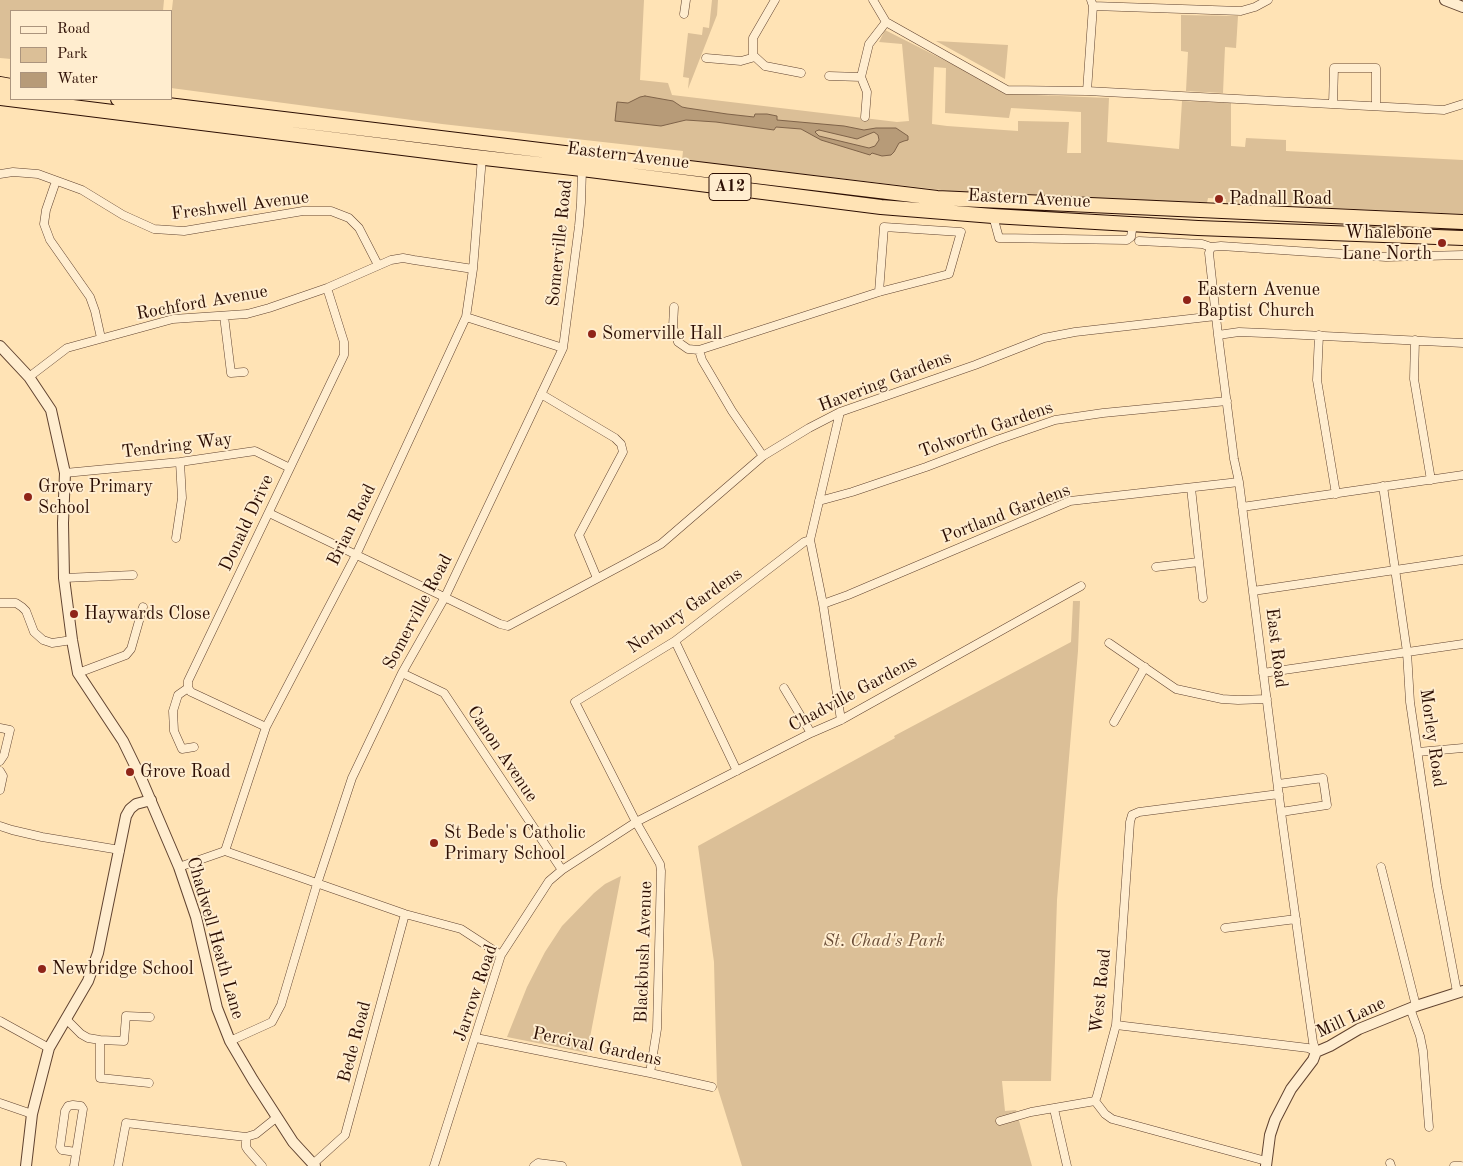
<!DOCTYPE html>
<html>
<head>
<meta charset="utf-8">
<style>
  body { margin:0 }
  #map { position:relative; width:1463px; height:1166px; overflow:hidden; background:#ffe3b5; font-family:"Old Standard TT",serif }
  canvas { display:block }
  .legend { position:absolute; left:10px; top:10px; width:162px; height:90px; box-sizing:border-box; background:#ffedcf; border:1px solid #ab947d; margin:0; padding:6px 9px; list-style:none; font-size:15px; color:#2c0e03 }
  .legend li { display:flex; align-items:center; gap:10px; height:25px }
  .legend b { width:25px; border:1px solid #ab947d }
</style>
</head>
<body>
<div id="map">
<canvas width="1463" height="1166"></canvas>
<ul class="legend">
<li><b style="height:6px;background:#ffedcf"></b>Road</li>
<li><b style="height:14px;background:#dbbf97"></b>Park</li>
<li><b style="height:14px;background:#b79b78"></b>Water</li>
</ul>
</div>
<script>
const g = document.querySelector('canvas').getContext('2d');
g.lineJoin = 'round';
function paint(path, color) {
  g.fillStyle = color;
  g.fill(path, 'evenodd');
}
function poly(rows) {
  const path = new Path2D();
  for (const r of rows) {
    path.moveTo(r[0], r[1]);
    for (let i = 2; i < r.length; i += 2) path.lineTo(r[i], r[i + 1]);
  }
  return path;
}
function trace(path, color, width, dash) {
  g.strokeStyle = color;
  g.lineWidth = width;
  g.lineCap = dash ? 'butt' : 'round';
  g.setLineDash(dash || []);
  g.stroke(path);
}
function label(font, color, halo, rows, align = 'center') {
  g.font = font + ' "Old Standard TT",serif';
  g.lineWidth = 4;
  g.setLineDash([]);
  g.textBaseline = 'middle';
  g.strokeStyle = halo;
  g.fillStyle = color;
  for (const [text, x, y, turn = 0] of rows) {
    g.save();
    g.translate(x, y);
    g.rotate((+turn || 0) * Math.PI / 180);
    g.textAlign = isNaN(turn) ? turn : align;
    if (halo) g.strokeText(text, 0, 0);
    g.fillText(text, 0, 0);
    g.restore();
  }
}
const green = poly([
  [0,0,164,0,163,11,11,11,11,59,0,58],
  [173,0,644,0,640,80,668,83,672,95,897,122,909,121,902,44,879,42,885,30,1011,94,1109,98,1107,142,1179,149,1182,101,1231,103,1231,146,1245,147,1246,138,1286,140,1286,151,1463,160,1463,214,1226,203,1226,199,1208,198,1207,203,950,191,682,160,683,151,442,124,171,88,171,18],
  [934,67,946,68,945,113,1009,118,1011,108,1081,112,1081,153,1067,153,1069,122,1018,121,1018,131,947,126,932,124],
  [712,0,718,0,717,15,688,89,689,78,683,77,688,33,702,35,703,27,709,28],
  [1181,15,1238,16,1236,48,1225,47,1223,93,1186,91,1188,52,1181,51],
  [936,41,1008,45,1005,79],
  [1073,601,1080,601,1078,651,1057,900,1051,1081,1002,1081,1005,1111,1016,1110,1032,1166,742,1166,717,1086,714,962,698,846,895,738,894,736,1071,642],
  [621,876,587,1053,507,1037,527,987,545,952,562,926,594,893,605,884]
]);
const water = poly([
  [645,96,673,101,682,107,687,108,727,114,754,117,755,114,767,114,777,116,777,120,844,126,864,130,876,128,896,128,908,136,908,140,904,141,899,143,894,152,891,155,882,156,872,153,870,155,821,140,801,129,776,127,774,130,716,122,686,120,661,126,615,121,617,102,628,103,640,97,645,96],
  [819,130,857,139,874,132,878,135,879,140,875,146,869,148,819,136,815,132,816,131,819,130]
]);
const minor = poly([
  [775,0,753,38,753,55,765,66,801,73],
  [873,0,886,22,1007,90,1087,91,1444,110,1463,104],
  [1093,6,1241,11,1255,7,1268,0],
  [684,14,686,0],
  [706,58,741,61,755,57],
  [829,76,861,77],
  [1087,91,1093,6,1091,0],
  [1333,104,1334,68,1376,68,1376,106],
  [865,117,867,92,861,77,869,44,886,22],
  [0,174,13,172,38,174,82,190,123,215,154,229,184,231,303,211,331,211,349,218,359,228,378,265],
  [56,181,46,210,44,224,50,240,90,297,95,311,101,338],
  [993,216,999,238,1127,240,1131,237,1133,223],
  [1139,241,1202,244,1211,247],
  [1211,247,1209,253,1218,335,1234,459,1239,482,1281,812,1304,979,1313,1042,1316,1052],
  [1211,247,1221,246,1386,257,1463,255],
  [674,307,673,327,678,342,688,349,699,350,879,292,949,274,961,232,884,227,879,292],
  [224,316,231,373,244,372],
  [466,317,563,348],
  [1218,335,1239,332,1264,333,1463,343],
  [1319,335,1317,380,1336,494],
  [1415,340,1414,379,1431,480],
  [699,350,702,360,732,411,763,456],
  [29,377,67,348,173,319,247,314,269,308,327,288,391,260,403,258,414,260,473,269],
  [541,394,615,438,621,444,623,452,579,535,597,578],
  [840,412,810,540,823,604,841,720],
  [65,473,180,462,255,451,290,468],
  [1383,486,1407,652,1410,702,1437,886,1457,992],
  [1191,488,1203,598],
  [819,501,852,492,926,467,997,440,1055,420,1103,413,1227,401],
  [1242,507,1463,475],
  [269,513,465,607,500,624,508,626,632,560,661,544,763,456,809,428,840,412,975,365,1044,338,1075,332,1216,316],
  [176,538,182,498,180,462],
  [1156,567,1199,562],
  [64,578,133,575],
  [1253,591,1463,560],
  [0,603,16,603,22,607,26,611,34,632,43,640,52,643,72,640],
  [823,604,848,595,1070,501,1239,482],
  [675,641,737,771],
  [1109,643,1176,689,1222,699,1238,700,1267,699],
  [78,673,126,655,131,649,143,607],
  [402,673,444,693,562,870],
  [1263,673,1463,644],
  [188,688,178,695,173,711,174,731,182,749,194,747],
  [784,688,811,733],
  [1114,722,1145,667],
  [266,727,191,692,188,688,188,681,344,355,344,342,327,288],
  [0,728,10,730,4,755,0,761],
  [1418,752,1463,748],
  [0,771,3,776,0,790],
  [1278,784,1323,778,1327,805,1281,812],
  [0,826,12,830,42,837,120,850],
  [225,851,405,914,461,929,501,955],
  [179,867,225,851,266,727,356,555,466,317,473,269,482,157],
  [1381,867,1416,1006],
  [1225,928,1296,919],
  [1410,1008,1420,1036,1423,1051,1429,1127],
  [66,1019,81,1034,88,1038,100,1040,124,1041,126,1016,150,1017],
  [0,1021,49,1048],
  [1116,1025,1308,1048,1316,1052],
  [476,1038,650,1073,712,1087],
  [100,1040,100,1078,149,1083],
  [230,1041,272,1022,281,1005,317,884,352,778,402,673,445,597,563,348,579,226,581,203,582,169],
  [650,1073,657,1029,661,871,660,864,636,822,575,702,675,641,804,542,810,540],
  [1095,1101,1105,1114,1112,1119,1266,1161],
  [0,1103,32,1114],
  [1054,1109,1067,1166],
  [1000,1121,1031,1112,1095,1101,1097,1096,1116,1025,1130,822,1132,815,1139,812,1279,794],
  [1390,1163,1391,1166],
  [313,1164,345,1135,405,914],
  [74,1166,83,1109,81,1106,73,1105,68,1106,65,1111,60,1147,62,1150,76,1152],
  [118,1166,126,1123,246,1137],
  [262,1166,248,1150,246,1147,246,1137,256,1134,276,1118],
  [434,1166,501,955,549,881,562,870,636,822,811,733,841,720,1081,586],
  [534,1166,538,1163,562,1166],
  [1454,1166,1461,1166]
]);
const tertiary = poly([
  [1445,0,1463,7],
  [0,346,29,377,51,410,65,473,63,523,64,578,72,640,78,673,123,741,141,778,179,867,196,917,217,1008,230,1041,253,1080,293,1142,315,1166],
  [26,1166,32,1114,49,1048,88,981,98,953,126,816,130,809,136,804,151,800],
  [1266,1166,1270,1135,1275,1120,1291,1089,1313,1060,1316,1052,1330,1046,1359,1029,1416,1006,1463,991]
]);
const trunk = poly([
  [0,84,11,86],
  [0,98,467,156,582,169,881,207,993,216,1198,228,1463,238],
  [118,99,937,198,1463,222]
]);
const markers = [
  [1219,199,5,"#8f2418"],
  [1442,243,5,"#8f2418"],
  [1187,300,5,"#8f2418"],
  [592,334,5,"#8f2418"],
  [28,497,5,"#8f2418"],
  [74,614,5,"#8f2418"],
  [130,772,5,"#8f2418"],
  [434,843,5,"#8f2418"],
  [42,969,5,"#8f2418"]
];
const shields = [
  [730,187,42]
];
const shieldNames = [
  ["A12",730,187]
];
const streetNames = [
  ["Eastern Avenue",628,156,7],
  ["Eastern Avenue",1029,199,3],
  ["Freshwell Avenue",240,206,-7],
  ["Somerville Road",560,243,-84],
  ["Rochford Avenue",202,303,-10],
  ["Havering Gardens",885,382,-21],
  ["Tolworth Gardens",986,430,-19],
  ["Tendring Way",177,446,-7],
  ["Portland Gardens",1006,514,-21],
  ["Donald Drive",247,523,-65],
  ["Brian Road",352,525,-64],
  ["Norbury Gardens",685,611,-35],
  ["Somerville Road",418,612,-62],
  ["East Road",1276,648,83],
  ["Chadville Gardens",853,694,-28],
  ["Morley Road",1432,738,82],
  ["Canon Avenue",502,754,56],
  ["Chadwell Heath Lane",215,938,74],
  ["Blackbush Avenue",644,952,-88],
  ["West Road",1101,991,-84],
  ["Jarrow Road",476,993,-71],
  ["Mill Lane",1351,1018,-25],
  ["Bede Road",355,1042,-75],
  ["Percival Gardens",597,1047,12]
];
const poiNames = [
  ["Padnall Road",1229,199],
  ["Whalebone",1432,233,"right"],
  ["Lane North",1432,254,"right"],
  ["Eastern Avenue",1197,290],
  ["Baptist Church",1197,311],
  ["Somerville Hall",602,334],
  ["Grove Primary",38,487],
  ["School",38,508],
  ["Haywards Close",84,614],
  ["Grove Road",140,772],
  ["St Bede's Catholic",444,833],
  ["Primary School",444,854],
  ["Newbridge School",52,969]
];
const parkNames = [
  ["St. Chad's Park",884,941]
];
paint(green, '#dbbf97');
paint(water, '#b79b78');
trace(water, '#7f6349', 1);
trace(minor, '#614330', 9);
trace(tertiary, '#614330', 12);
trace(trunk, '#2c0e03', 16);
trace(minor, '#ffedcf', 8);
trace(tertiary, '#ffedcf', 10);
trace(trunk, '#ffe3b5', 14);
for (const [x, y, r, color] of markers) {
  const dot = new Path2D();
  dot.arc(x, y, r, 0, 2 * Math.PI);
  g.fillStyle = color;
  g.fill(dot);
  trace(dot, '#ffedcf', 2);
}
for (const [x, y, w] of shields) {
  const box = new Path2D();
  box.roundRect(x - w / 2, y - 13.5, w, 27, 4);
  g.fillStyle = '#ffedcf';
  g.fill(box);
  trace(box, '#2c0e03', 1);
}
label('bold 16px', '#2c0e03', null, shieldNames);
label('18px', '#2c0e03', '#ffedcf', streetNames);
label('18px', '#2c0e03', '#ffedcf', poiNames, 'left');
label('italic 18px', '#694c37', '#ffedcf', parkNames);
</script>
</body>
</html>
